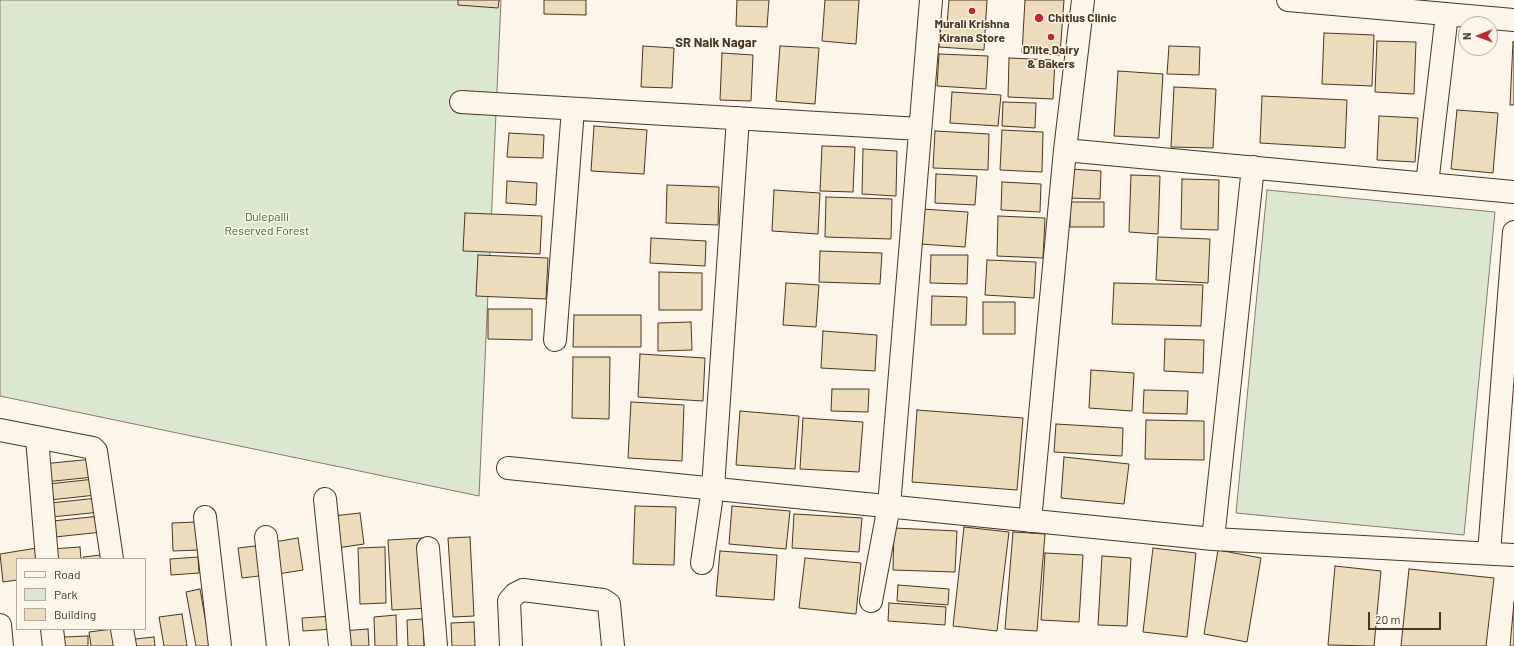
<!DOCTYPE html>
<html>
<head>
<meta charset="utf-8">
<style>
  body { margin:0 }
  #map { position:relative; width:1514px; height:646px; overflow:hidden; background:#fbf6e9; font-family:Barlow,sans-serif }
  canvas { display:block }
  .legend { position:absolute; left:16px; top:558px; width:130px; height:72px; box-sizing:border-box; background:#fbf6e9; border:1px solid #b4a999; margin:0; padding:5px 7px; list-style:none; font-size:12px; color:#4a3520 }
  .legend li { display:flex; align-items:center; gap:8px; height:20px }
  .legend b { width:20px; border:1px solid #b4a999 }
  .north { position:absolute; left:1458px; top:16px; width:40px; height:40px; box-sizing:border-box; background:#fbf6e9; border:1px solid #b4a999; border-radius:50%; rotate:269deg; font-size:11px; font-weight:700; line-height:16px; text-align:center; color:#4a3520 }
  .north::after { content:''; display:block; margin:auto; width:14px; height:18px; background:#c62828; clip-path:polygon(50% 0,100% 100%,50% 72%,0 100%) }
  .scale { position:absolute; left:1368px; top:612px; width:73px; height:18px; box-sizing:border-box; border:2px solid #4a3520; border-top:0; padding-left:5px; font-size:12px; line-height:14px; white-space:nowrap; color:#4a3520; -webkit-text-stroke:3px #fbf6e9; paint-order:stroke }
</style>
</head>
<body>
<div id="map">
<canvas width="1514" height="646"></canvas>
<ul class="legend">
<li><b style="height:5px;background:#fbf6e9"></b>Road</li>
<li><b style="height:11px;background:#dce7d0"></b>Park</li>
<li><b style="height:11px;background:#ecdcbc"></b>Building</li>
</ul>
<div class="north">N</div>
<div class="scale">20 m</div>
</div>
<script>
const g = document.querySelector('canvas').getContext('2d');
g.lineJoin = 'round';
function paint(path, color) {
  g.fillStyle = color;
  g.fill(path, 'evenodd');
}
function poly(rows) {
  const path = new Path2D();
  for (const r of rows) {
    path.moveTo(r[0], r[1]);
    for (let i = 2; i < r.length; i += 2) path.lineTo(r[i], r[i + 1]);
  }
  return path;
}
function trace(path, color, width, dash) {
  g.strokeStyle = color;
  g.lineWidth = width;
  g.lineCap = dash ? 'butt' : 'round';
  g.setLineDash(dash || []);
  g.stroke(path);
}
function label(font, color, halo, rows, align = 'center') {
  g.font = font + ' Barlow,sans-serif';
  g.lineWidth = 3;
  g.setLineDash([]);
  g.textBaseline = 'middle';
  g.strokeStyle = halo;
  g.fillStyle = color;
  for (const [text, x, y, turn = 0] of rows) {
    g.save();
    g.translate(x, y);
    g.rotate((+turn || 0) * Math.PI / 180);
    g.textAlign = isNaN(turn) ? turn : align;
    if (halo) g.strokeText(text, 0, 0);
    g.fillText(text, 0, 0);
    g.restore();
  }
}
const green = poly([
  [0,0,501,0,479,496,0,396,0,0],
  [1267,190,1495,212,1464,535,1236,513,1267,190]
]);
const building = poly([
  [458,0,499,0,498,8,458,5,458,0],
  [544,0,586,0,586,15,544,14,544,0],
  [737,0,769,0,767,27,736,26,737,0],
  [825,0,859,0,856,44,822,41,825,0],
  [949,0,987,0,984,50,939,47,941,24,947,24,949,0],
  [1025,0,1064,0,1060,55,1022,53,1025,0],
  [1324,33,1374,35,1372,86,1322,84,1324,33],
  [1377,41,1416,42,1414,94,1375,92,1377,41],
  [1513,42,1514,42,1514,105,1510,105,1513,42],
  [643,46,674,48,672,88,641,87,643,46],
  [780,46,819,48,815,104,776,101,780,46],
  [1169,46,1200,47,1199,75,1167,74,1169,46],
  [722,53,753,55,751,101,720,100,722,53],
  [939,54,988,56,986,89,937,86,939,54],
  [1009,58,1055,60,1053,99,1008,97,1009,58],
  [1118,71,1163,74,1159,138,1114,136,1118,71],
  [1174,87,1216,89,1213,148,1171,147,1174,87],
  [952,92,1001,95,998,126,950,123,952,92],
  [1262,96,1347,100,1345,148,1260,143,1262,96],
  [1003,102,1036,103,1035,128,1002,126,1003,102],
  [1457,110,1498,113,1493,173,1451,169,1457,110],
  [1379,116,1418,118,1415,162,1377,160,1379,116],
  [594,126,647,130,644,174,591,171,594,126],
  [1002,130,1043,132,1042,172,1000,170,1002,130],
  [935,131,989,134,988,170,933,168,935,131],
  [509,133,544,135,543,158,507,157,509,133],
  [822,146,855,147,853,192,820,191,822,146],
  [863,149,897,151,896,196,862,194,863,149],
  [1070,169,1101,171,1100,199,1069,198,1070,169],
  [936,174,977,176,975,205,935,203,936,174],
  [1131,175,1160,176,1158,234,1129,232,1131,175],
  [1182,179,1219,180,1218,230,1181,229,1182,179],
  [507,181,537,183,536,205,506,203,507,181],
  [1002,182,1041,184,1040,212,1001,210,1002,182],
  [667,185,719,187,718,225,666,223,667,185],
  [774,190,820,193,818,234,772,231,774,190],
  [826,197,892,199,891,239,825,237,826,197],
  [1070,202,1104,202,1104,227,1070,227,1070,202],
  [922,209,968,212,965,247,920,244,922,209],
  [465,213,542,216,540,254,463,251,465,213],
  [998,216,1045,218,1043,258,997,256,998,216],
  [1158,237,1210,239,1208,283,1156,280,1158,237],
  [651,238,706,241,705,266,650,263,651,238],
  [820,251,882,253,880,284,819,282,820,251],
  [478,255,548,258,546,299,476,296,478,255],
  [931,255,968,255,967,284,930,283,931,255],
  [987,260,1036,262,1034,298,985,295,987,260],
  [659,272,702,273,702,310,659,310,659,272],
  [786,283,819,285,816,327,783,325,786,283],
  [1114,283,1203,285,1201,326,1112,324,1114,283],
  [932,296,967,297,966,325,931,325,932,296],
  [983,302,1015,302,1015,334,983,334,983,302],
  [488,309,532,309,532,340,488,339,488,309],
  [574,315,641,315,641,347,573,347,574,315],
  [691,322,692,350,658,351,658,323,691,322],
  [823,331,877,335,875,371,821,368,823,331],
  [1165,339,1204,340,1203,373,1164,371,1165,339],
  [640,354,705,358,703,401,638,397,640,354],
  [573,357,610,357,609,419,572,418,573,357],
  [1091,370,1134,373,1132,411,1089,408,1091,370],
  [832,389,869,389,868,412,831,411,832,389],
  [1144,390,1188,391,1187,414,1143,413,1144,390],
  [631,402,684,405,682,461,628,458,631,402],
  [917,410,1023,418,1017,490,912,482,917,410],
  [740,411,799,416,795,469,736,465,740,411],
  [803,418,863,422,859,472,800,469,803,418],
  [1146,420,1204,421,1204,460,1145,459,1146,420],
  [1056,424,1123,428,1122,456,1054,452,1056,424],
  [1064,457,1129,464,1124,504,1061,498,1064,457],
  [93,459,94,477,44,482,42,464,93,459],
  [95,479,96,495,50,500,48,484,95,479],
  [98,498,100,512,52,517,50,503,98,498],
  [635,506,676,507,674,565,633,564,635,506],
  [732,506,790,511,786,549,729,544,732,506],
  [360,513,364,544,337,548,333,516,360,513],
  [794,514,862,518,859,552,792,548,794,514],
  [100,516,102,532,55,537,53,521,100,516],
  [197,522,199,550,173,551,172,523,197,522],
  [964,527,1009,532,997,631,953,626,964,527],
  [894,528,957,531,955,572,893,570,894,528],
  [1013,532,1045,534,1037,631,1005,629,1013,532],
  [470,537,474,616,453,617,448,538,470,537],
  [298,538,303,570,278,574,274,542,298,538],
  [424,538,429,608,392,610,388,540,424,538],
  [264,545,267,575,242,578,238,548,264,545],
  [80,547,81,559,51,559,51,549,80,547],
  [385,547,386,603,360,604,358,548,385,547],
  [37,548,38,559,17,559,17,580,3,582,0,554,37,548],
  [1153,548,1196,553,1187,637,1143,632,1153,548],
  [1218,550,1261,558,1247,642,1204,634,1218,550],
  [720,551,777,555,774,600,716,596,720,551],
  [1045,553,1083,555,1079,622,1041,620,1045,553],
  [101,555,102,559,84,559,83,557,101,555],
  [1102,556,1131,558,1127,626,1098,625,1102,556],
  [198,557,199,573,171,575,170,559,198,557],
  [805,558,861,563,856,614,799,608,805,558],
  [1335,566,1381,571,1374,646,1328,645,1335,566],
  [1409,569,1494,578,1486,646,1401,646,1409,569],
  [898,585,949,589,948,605,897,601,898,585],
  [200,589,210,646,196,646,186,592,200,589],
  [1514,602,1514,646,1510,646,1514,602],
  [889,603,946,607,945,625,888,621,889,603],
  [182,614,187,646,164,646,159,617,182,614],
  [396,615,397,646,375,646,374,617,396,615],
  [333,616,334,629,303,631,302,618,333,616],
  [423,619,424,646,408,646,407,620,423,619],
  [474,622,475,646,452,646,451,623,474,622],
  [113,629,114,646,91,646,89,632,113,629],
  [368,629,369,646,343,646,342,631,368,629],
  [88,636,88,646,64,646,64,637,88,636],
  [154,637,155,646,136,646,135,639,154,637]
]);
const minor = poly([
  [1288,0,1514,20],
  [461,102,920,129],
  [1065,150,1514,192],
  [1427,184,1447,14],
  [555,340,573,109],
  [0,430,93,448,96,451,112,559],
  [37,438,47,559],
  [508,468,1213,539,1514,555],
  [325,499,340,646],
  [205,517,220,646],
  [1030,521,1065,150,1083,0],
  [266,537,278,646],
  [1213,539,1253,167],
  [428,548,436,646],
  [1489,553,1514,232],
  [702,563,713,488,738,118],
  [871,601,889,506,931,0],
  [0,625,2,646],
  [52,629,54,646],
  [122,629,125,646],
  [511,646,509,601,515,594,523,590,603,600,609,604,613,646]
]);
const markers = [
  [972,11,4,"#c62828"],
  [1039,18,5,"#c62828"],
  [1051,37,4,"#c62828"]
];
const poiNames = [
  ["Chitlus Clinic",1048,18,"left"],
  ["Murali Krishna",972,24],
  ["Kirana Store",972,38],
  ["D'lite Dairy",1051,50],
  ["& Bakers",1051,64]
];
const parkNames = [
  ["Dulepalli",267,217],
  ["Reserved Forest",267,231]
];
const neighbourhoodNames = [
  ["SR Naik Nagar",716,43]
];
paint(green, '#dce7d0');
trace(green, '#887966', 1);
paint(building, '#ecdcbc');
trace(building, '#4a3520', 1);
trace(minor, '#4a3520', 24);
trace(minor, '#fbf6e9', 22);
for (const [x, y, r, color] of markers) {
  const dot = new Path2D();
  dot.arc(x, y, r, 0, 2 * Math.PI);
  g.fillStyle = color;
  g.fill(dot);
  trace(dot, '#fbf6e9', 1.5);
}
label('bold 12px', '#4a3520', '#fbf6e9', poiNames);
label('12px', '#436837', '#fbf6e9', parkNames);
label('bold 13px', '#4a3520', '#fbf6e9', neighbourhoodNames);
</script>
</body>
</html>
